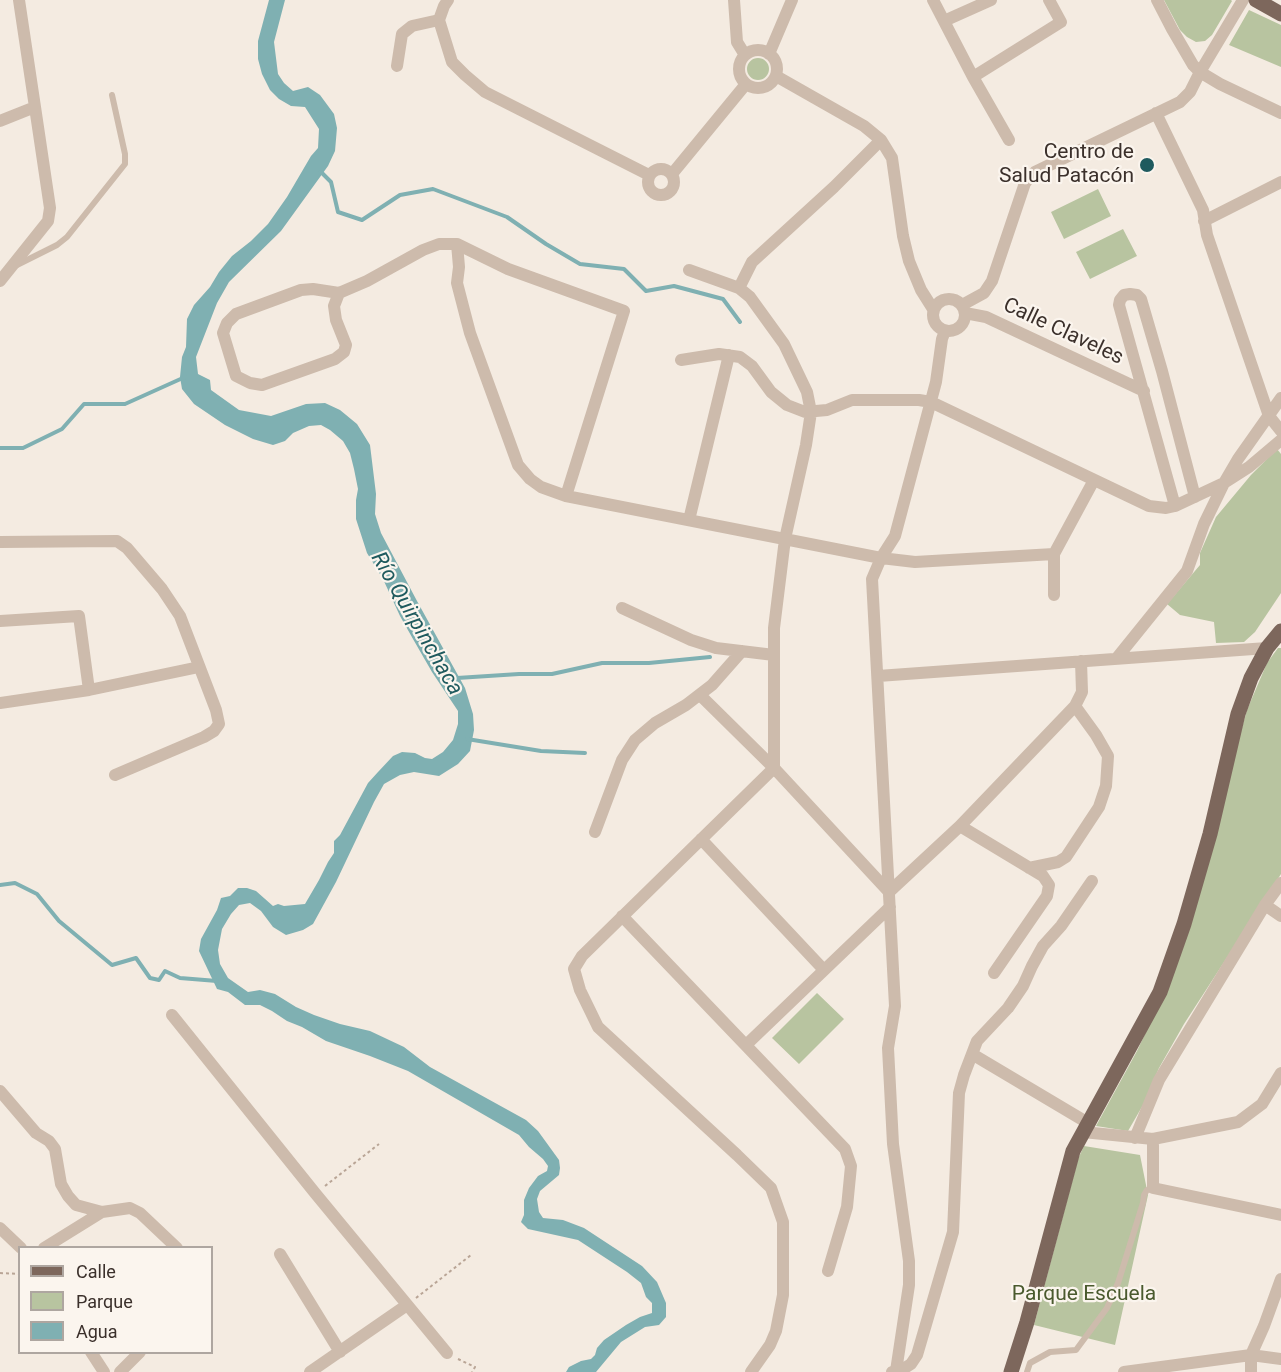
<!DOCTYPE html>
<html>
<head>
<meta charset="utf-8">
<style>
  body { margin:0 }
  #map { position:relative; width:1281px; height:1372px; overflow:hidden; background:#f4ebe1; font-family:Roboto,sans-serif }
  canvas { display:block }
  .legend { position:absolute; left:18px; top:1246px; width:195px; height:108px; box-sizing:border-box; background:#fbf5ee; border:2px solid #aea6a0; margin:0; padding:8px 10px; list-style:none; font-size:18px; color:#3b302b }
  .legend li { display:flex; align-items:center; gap:12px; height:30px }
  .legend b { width:30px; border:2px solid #aea6a0 }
</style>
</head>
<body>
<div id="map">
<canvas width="1281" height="1372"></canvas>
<ul class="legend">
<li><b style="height:8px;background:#7d675c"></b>Calle</li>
<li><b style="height:16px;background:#b8c4a0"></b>Parque</li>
<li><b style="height:16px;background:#7fb0b2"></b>Agua</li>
</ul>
</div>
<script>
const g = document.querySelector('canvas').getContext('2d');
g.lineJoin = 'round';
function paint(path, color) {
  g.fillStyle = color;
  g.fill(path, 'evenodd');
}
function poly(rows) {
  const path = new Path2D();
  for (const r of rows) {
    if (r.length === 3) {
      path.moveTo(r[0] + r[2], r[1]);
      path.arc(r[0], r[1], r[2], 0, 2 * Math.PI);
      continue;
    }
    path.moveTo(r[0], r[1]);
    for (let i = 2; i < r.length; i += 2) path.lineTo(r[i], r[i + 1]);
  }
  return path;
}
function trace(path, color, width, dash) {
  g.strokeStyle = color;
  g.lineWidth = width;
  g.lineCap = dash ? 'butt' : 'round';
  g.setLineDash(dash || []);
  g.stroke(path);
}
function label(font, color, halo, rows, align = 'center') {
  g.font = font + ' Roboto,sans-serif';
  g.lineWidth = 4.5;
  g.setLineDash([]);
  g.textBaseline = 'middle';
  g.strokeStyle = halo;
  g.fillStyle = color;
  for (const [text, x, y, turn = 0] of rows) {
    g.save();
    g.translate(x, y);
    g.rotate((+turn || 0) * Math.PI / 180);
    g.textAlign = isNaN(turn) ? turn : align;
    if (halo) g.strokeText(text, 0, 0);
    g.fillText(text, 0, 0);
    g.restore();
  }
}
const green = poly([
  [1164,0,1231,0,1232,1,1212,35,1205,41,1196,42,1187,37,1180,30],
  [1249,10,1281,25,1281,67,1229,45],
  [758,69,11],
  [1098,189,1111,216,1064,239,1051,212],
  [1123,229,1137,256,1090,279,1076,252],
  [1277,449,1281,454,1281,593,1255,632,1244,642,1216,643,1214,622,1180,615,1167,604,1200,565,1200,553,1216,517,1251,475],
  [1278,648,1281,648,1281,874,1184,1024,1159,1068,1143,1105,1128,1131,1096,1126,1137,1051,1170,981,1247,710,1267,663],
  [817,993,844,1019,799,1064,772,1038],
  [1084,1146,1140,1155,1148,1195,1115,1345,1034,1325,1078,1159]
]);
const water = poly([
  [269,0,285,0,274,42,278,74,284,83,293,91,308,87,320,95,334,114,337,128,335,151,328,166,281,231,229,282,217,303,196,357,198,374,210,380,211,390,239,410,271,416,306,404,325,403,340,410,357,424,370,445,376,494,375,514,381,533,417,601,465,688,473,714,474,730,470,751,458,764,439,776,414,772,400,775,384,784,374,802,336,882,313,924,303,930,286,935,273,927,261,911,250,903,239,905,231,914,222,929,218,950,220,964,228,978,248,992,260,990,275,994,296,1007,314,1015,340,1024,370,1031,404,1047,430,1067,526,1120,538,1131,559,1160,560,1168,559,1175,540,1191,537,1199,539,1212,543,1218,563,1220,584,1228,642,1266,657,1282,666,1303,666,1317,659,1325,645,1327,621,1342,596,1372,566,1372,569,1367,581,1361,591,1359,595,1355,597,1348,604,1340,626,1325,640,1317,652,1313,652,1303,646,1297,641,1283,627,1272,578,1240,528,1229,521,1222,524,1215,524,1200,529,1188,538,1176,547,1171,548,1166,543,1159,529,1147,519,1135,408,1071,370,1056,326,1041,302,1027,287,1021,272,1011,260,1005,245,1005,228,992,217,989,199,951,201,939,217,910,221,898,230,896,238,888,247,888,256,891,273,906,278,904,284,906,305,904,319,880,328,862,334,853,334,841,340,835,368,783,378,772,393,756,402,752,415,753,425,758,432,759,443,752,453,740,458,724,458,711,432,672,413,639,400,616,383,579,367,553,356,519,356,500,358,489,354,469,350,453,343,441,330,430,321,425,309,426,293,433,285,441,273,445,253,439,225,425,194,404,182,389,180,377,182,357,186,347,187,319,194,305,210,287,219,272,232,256,251,241,268,224,287,197,311,156,318,148,319,129,305,107,291,106,279,99,270,90,262,74,258,59,258,41]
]);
const stream = poly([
  [321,172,331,182,338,212,362,220,400,195,433,189,507,217,546,244,580,264,624,269,646,291,674,286,723,299,740,322],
  [0,448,23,448,62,429,84,404,125,404,185,377],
  [457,678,519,674,552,674,602,663,649,663,710,657],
  [467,739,541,751,585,753],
  [0,885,15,883,37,894,59,921,112,965,136,958,150,978,159,980,165,971,180,978,217,981]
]);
const path = poly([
  [325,1186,379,1144],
  [0,1273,20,1274],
  [416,1298,471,1255],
  [458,1359,475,1367,472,1372]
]);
const lane = poly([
  [17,265,57,245,67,237,125,164,125,154,112,95],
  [1027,1372,1030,1363,1050,1352,1076,1350,1107,1308,1118,1283,1143,1203,1144,1195,1147,1190,1153,1188]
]);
const street = poly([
  [448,0,444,6,439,20,452,62,465,75,485,92,649,175],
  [734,0,737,42,745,55],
  [933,0,973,77,1009,140],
  [1157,0,1172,29,1193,65,1200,72,1220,84,1281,113],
  [944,21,991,0],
  [758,69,19],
  [769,54,792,0],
  [397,66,402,34,412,26,439,20],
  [776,76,864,126,881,140,892,158,903,236,909,261,921,290,933,309],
  [973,77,1061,22,1049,0],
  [1156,113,1203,210,1207,235,1269,416,1281,431],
  [0,121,35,107,19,0],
  [661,182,13],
  [672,174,746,84],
  [1204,221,1281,182],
  [457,244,459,267,457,283,470,333,518,465,530,479,541,487,566,496,881,558,915,562,1054,554,1094,480],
  [689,270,739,288,750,297,784,344,807,392,811,412,806,445,785,539,774,628,774,768,700,695],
  [0,281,48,221,50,208,35,107],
  [739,288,752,262,834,187,881,140],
  [339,293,334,306,336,320,346,345,344,352,335,359,262,385,250,383,236,376,223,333,227,323,236,314,301,290,313,289,339,293,367,281,423,250,439,244,457,244,508,269,624,311,566,496],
  [949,315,16],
  [962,305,984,293,992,281,1025,183,1035,172,1180,102,1190,92,1200,72,1243,0],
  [965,313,986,317,1144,391],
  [681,360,719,354,740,357,752,366,771,392,787,405,805,412,827,410,852,400,919,400,931,402,1149,506,1166,508,1175,506,1224,483,1249,467,1281,440],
  [1175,506,1119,305,1120,300,1124,295,1130,294,1137,295,1141,299,1162,371,1195,497],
  [689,520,729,355],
  [0,542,117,541,127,548,162,589,180,616,216,710,219,724,214,731,204,737,115,775],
  [1054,554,1054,595],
  [622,608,691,640,716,648,774,655],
  [0,621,79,616,89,690],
  [1116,659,1187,571,1204,524,1224,483,1238,459,1281,398],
  [878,676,1267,648],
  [0,703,89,690,199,667],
  [960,826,1043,876,1049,885,1047,896,994,973],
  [595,832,622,760,635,740,655,723,686,705,712,685,742,651],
  [701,839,824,970],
  [1029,868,1058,862,1066,857,1099,807,1106,786,1108,756,1096,735,1075,706],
  [1265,905,1281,916],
  [622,916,845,1149,851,1166,847,1207,828,1271],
  [172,1015,315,1193,447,1353],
  [746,1045,890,907],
  [972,1054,1088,1123],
  [0,1091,36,1133,49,1141,55,1149,61,1184,68,1196,76,1205,102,1212,130,1208,140,1213,177,1248],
  [1083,1132,1153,1139,1238,1122,1262,1104,1281,1073],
  [1135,1138,1159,1080,1265,905,1281,883],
  [1153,1139,1153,1188,1281,1215],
  [0,1228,21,1248],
  [44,1248,102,1212],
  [280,1254,340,1352],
  [91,1352,104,1372],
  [896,1371,909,1285,909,1261,893,1144,888,1048,895,1006,872,579,881,558,895,536,936,382,942,339,945,331],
  [120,1372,140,1352],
  [310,1372,407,1305],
  [751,1372,770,1345,776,1331,783,1295,783,1222,771,1188,737,1155,598,1027,580,990,574,969,582,956,774,768,889,892,960,826,1075,706,1082,692,1081,661],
  [892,1372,903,1369,911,1364,917,1355,953,1232,959,1093,964,1075,977,1041,1008,1008,1023,986,1032,966,1043,946,1061,926,1092,881],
  [1124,1372,1251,1355,1281,1359],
  [1251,1372,1251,1355,1264,1326,1281,1279]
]);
const primary = poly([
  [1256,0,1281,14],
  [1011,1372,1027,1322,1073,1151,1160,992,1184,924,1210,834,1238,714,1251,678,1267,648,1281,631]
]);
const markers = [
  [1147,165,8,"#1f5a5e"]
];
const poiNames = [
  ["Centro de",1134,153],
  ["Salud Patacón",1134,177]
];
const streetNames = [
  ["Calle Claveles",1063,332,25]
];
const parkNames = [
  ["Parque Escuela",1084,1295]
];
const waterNames = [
  ["Río Quirpinchaca",416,624,60]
];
paint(green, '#b8c4a0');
paint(water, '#7fb0b2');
trace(stream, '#7fb0b2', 4);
trace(path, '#b9a596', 2, [3, 3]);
trace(lane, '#cdbbac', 6);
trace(street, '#cdbbac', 12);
trace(primary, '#7d675c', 15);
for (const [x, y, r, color] of markers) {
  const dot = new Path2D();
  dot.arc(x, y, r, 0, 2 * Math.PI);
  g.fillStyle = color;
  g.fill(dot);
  trace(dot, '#fbf5ee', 2);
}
label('21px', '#3b302b', '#fbf5ee', poiNames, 'right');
label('21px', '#3b302b', '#fbf5ee', streetNames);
label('21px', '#4a5a2e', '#fbf5ee', parkNames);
label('italic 22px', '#1f5a5e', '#fbf5ee', waterNames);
</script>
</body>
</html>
